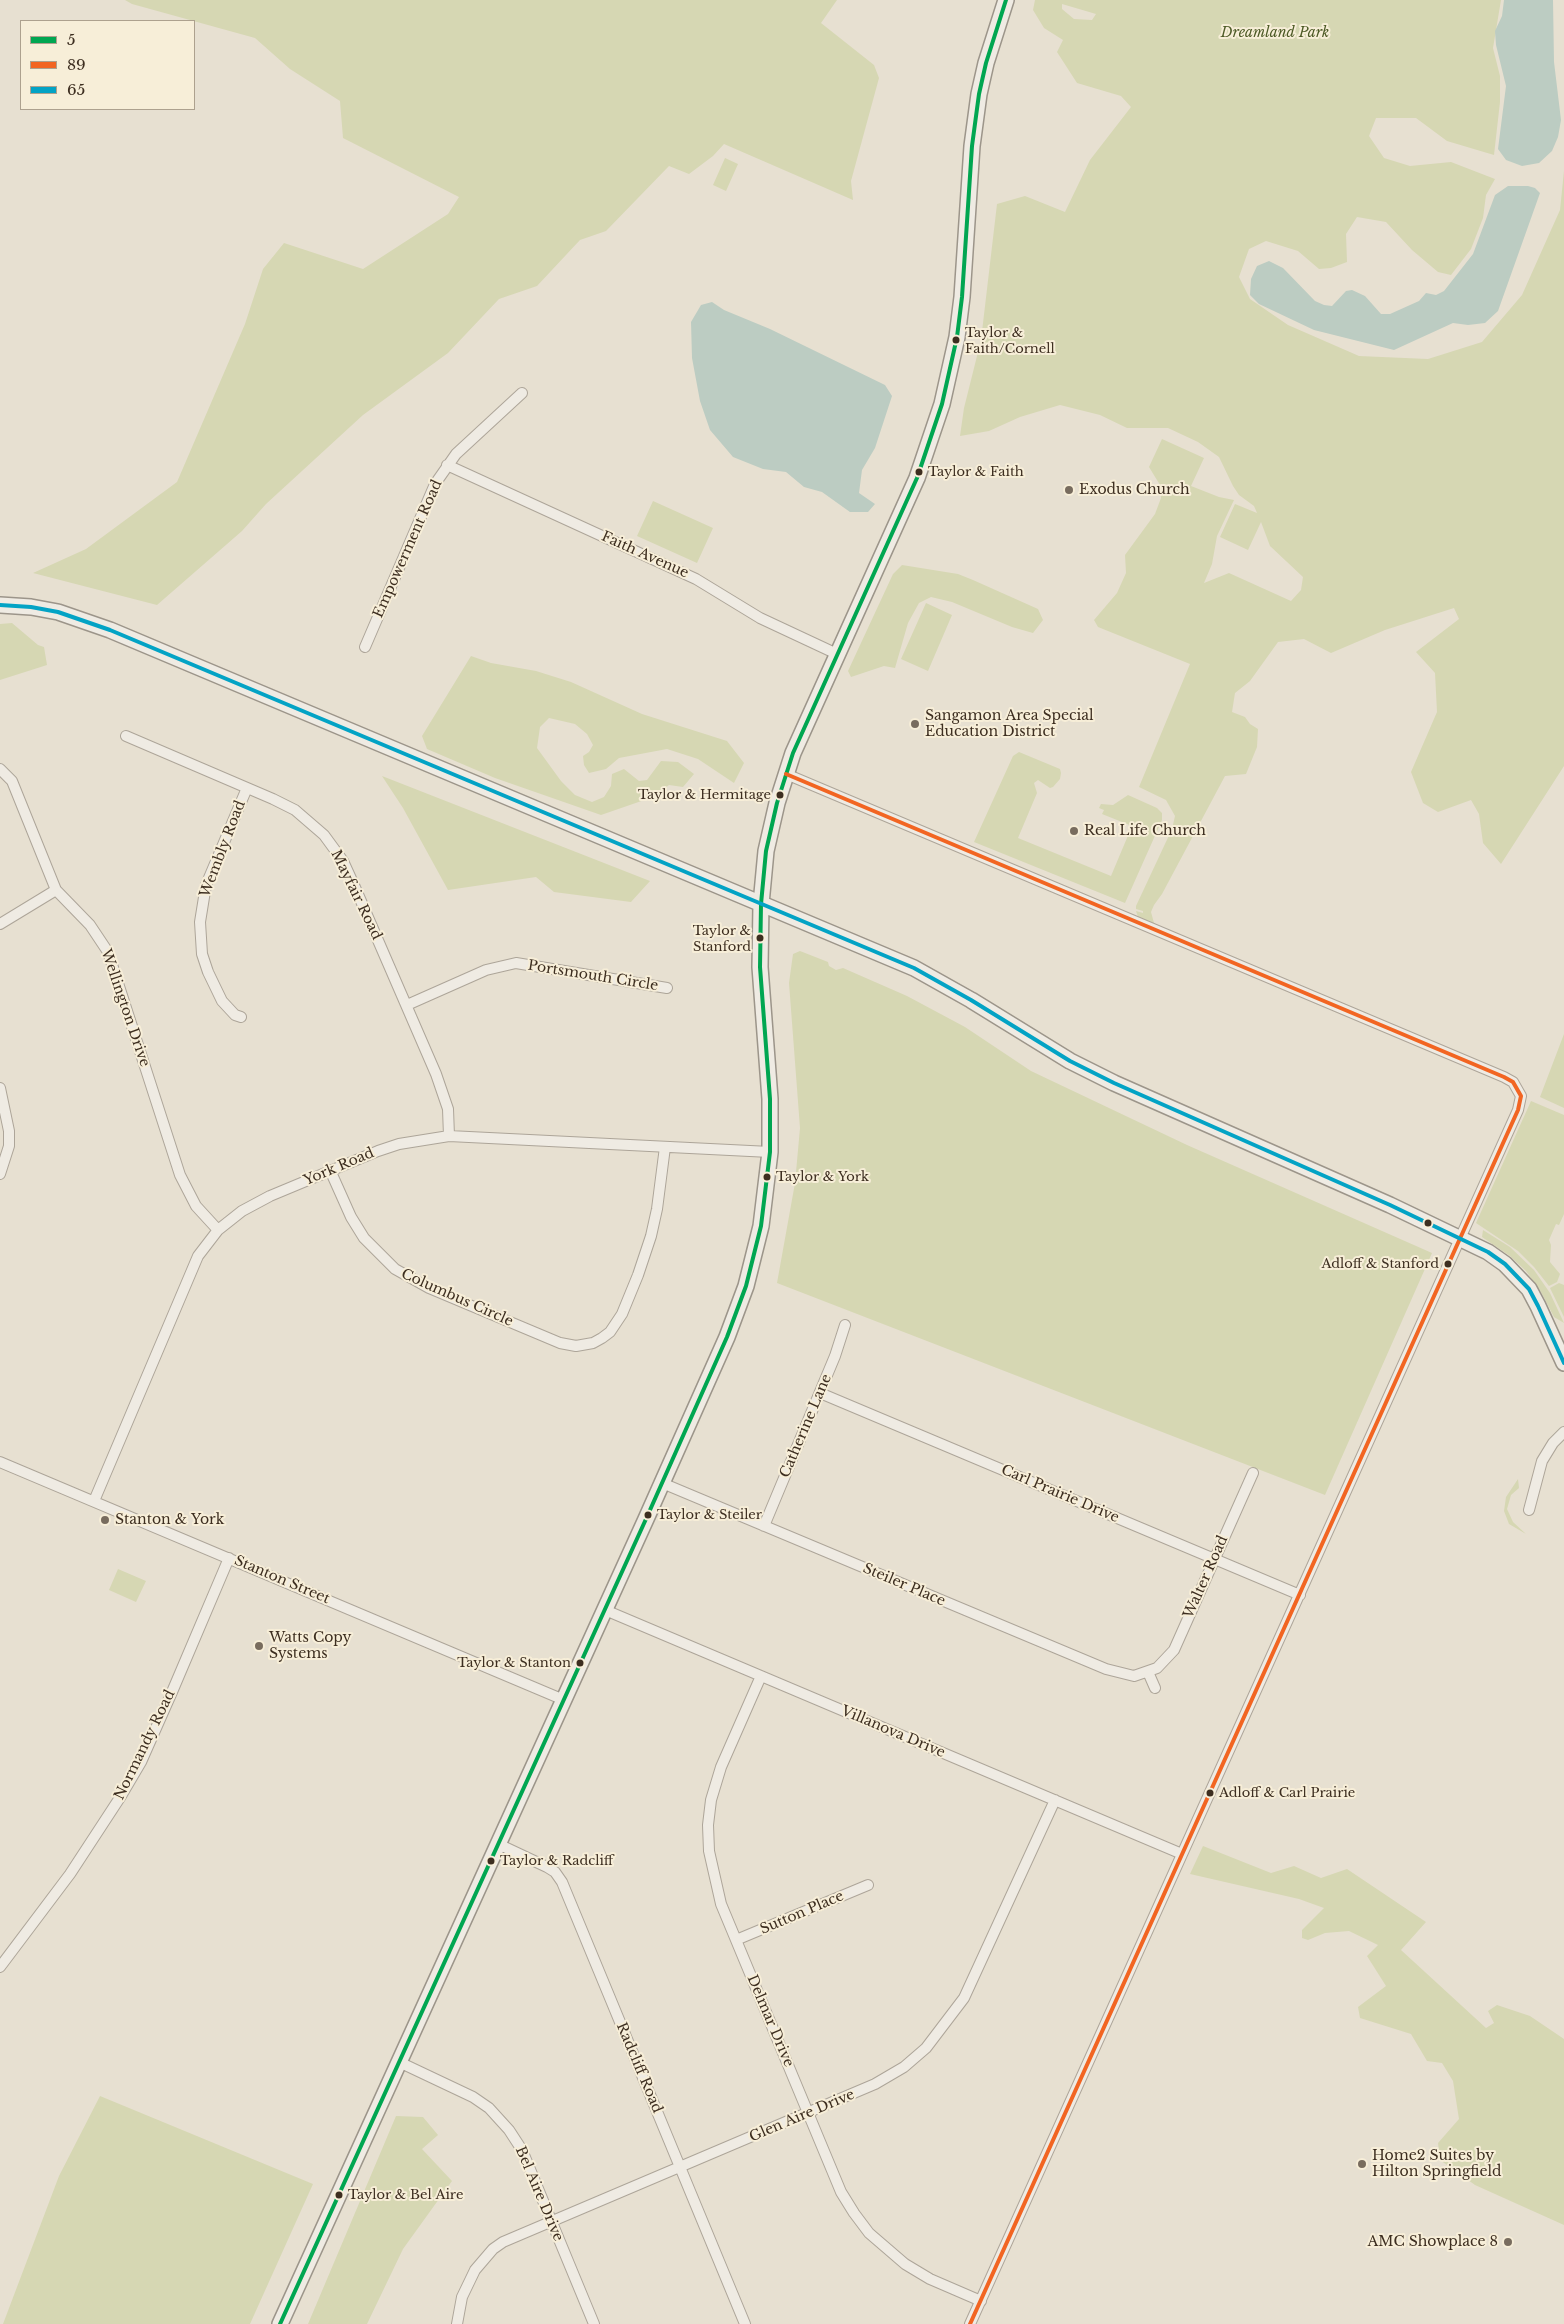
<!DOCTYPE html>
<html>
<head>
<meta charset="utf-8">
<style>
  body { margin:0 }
  #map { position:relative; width:1564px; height:2324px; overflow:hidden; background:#e7e0d1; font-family:"Libre Baskerville",serif }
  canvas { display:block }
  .legend { position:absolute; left:20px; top:20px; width:175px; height:90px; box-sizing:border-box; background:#f7eed8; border:1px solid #ada18e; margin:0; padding:6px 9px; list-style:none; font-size:15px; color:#3d2e20 }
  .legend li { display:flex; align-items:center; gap:10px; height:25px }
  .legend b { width:25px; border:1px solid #ada18e }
</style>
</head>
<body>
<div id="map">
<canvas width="1564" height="2324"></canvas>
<ul class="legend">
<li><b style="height:6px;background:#00a651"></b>5</li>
<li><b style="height:6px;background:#f26522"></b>89</li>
<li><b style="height:6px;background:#03a3c5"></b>65</li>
</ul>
</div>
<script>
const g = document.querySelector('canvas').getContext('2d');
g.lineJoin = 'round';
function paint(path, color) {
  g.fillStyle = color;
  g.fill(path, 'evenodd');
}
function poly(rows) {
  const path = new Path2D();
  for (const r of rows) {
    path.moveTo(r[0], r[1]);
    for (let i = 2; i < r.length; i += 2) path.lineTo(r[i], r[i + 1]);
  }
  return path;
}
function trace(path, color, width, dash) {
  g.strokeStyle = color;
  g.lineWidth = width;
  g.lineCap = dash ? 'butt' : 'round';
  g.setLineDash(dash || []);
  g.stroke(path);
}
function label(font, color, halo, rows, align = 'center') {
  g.font = font + ' "Libre Baskerville",serif';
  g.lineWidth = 4;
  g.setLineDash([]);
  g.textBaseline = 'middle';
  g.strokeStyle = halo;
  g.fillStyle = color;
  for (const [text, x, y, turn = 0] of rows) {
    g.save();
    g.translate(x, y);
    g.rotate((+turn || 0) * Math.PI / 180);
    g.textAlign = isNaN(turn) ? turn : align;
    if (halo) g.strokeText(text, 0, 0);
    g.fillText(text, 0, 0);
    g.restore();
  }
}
const green = poly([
  [125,0,837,0,821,23,874,65,879,78,851,181,853,200,724,144,713,156,689,174,669,166,606,231,580,240,537,286,499,299,448,353,363,415,266,504,242,531,157,605,33,573,86,549,177,482,245,324,263,269,284,243,363,269,448,214,459,197,343,138,340,101,290,69,255,38,132,4],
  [1035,0,1501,0,1493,48,1500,76,1500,102,1494,155,1447,141,1416,118,1376,118,1369,136,1384,158,1410,166,1451,162,1495,179,1486,195,1483,218,1471,249,1451,275,1438,272,1412,250,1386,222,1357,217,1346,234,1347,262,1331,268,1319,269,1298,251,1266,241,1249,249,1239,277,1250,299,1288,325,1359,356,1428,359,1482,342,1522,295,1560,210,1564,171,1564,766,1501,864,1483,843,1479,814,1471,800,1438,812,1423,803,1411,772,1437,712,1435,673,1416,652,1459,619,1454,608,1385,630,1331,653,1304,639,1278,642,1250,681,1235,693,1232,712,1245,717,1250,724,1258,729,1257,747,1246,774,1225,776,1162,894,1154,905,1151,912,1154,923,1164,930,1138,917,1136,911,1143,913,1143,911,1136,909,1136,906,1172,829,1175,816,1166,800,1139,787,1190,664,1098,627,1094,620,1117,593,1126,573,1125,555,1155,514,1161,498,1160,485,1149,467,1162,439,1204,458,1191,486,1219,497,1234,500,1217,536,1212,564,1204,583,1229,573,1291,601,1301,590,1303,577,1270,546,1261,522,1248,550,1220,537,1235,504,1257,513,1254,506,1239,495,1233,486,1219,457,1198,442,1168,428,1127,428,1100,415,1060,405,1020,417,989,431,960,436,964,408,981,340,997,204,1025,196,1065,212,1090,160,1131,107,1121,96,1077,83,1057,52,1063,40,1044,28,1033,10],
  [1062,4,1096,14,1092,20,1074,19,1062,9],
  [725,158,738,164,726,191,713,185],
  [653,501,713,528,697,563,637,536],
  [902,565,958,574,973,580,1038,609,1043,620,1033,633,1012,627,952,602,931,597,919,603,908,623,895,668,884,666,851,677,848,671,893,574],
  [926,603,952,615,928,671,901,659],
  [12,623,38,645,44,647,47,665,0,680,0,624],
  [471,656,491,663,536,671,571,682,642,714,727,741,744,763,734,783,698,759,667,749,619,758,606,769,589,773,584,765,583,756,589,752,593,745,587,734,575,724,549,718,540,727,537,748,561,781,575,795,592,802,604,797,611,786,612,774,624,769,639,781,647,780,661,761,678,762,694,774,683,787,669,785,653,797,601,815,495,778,427,749,422,736],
  [1019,752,1060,769,1061,773,1060,779,1053,787,1050,788,1038,780,1034,783,1037,793,1018,838,1111,876,1132,826,1102,814,1104,810,1099,808,1101,804,1113,805,1128,795,1157,808,1162,813,1162,820,1125,903,974,842,1013,756],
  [382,776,650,881,631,902,554,892,536,877,448,890,403,808],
  [800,951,828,962,829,966,836,970,843,968,907,996,965,1027,1031,1071,1187,1145,1432,1253,1325,1495,777,1283,795,1183,800,1128,789,983,793,954],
  [1564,1034,1564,1108,1540,1097],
  [1531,1101,1564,1115,1564,1214,1559,1225,1556,1224,1549,1240,1551,1245,1550,1262,1560,1274,1557,1282,1549,1286,1534,1267,1518,1251,1476,1223],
  [1483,1230,1510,1247,1534,1270,1550,1293,1564,1323,1554,1317,1541,1292,1526,1271,1510,1256,1482,1237],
  [1559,1283,1564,1285,1564,1317,1550,1288],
  [1518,1479,1519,1488,1511,1495,1507,1509,1513,1522,1526,1534,1509,1524,1504,1511,1506,1497],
  [118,1569,146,1581,136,1602,109,1590],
  [1203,1846,1271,1873,1294,1866,1321,1878,1347,1869,1426,1922,1401,1950,1486,2028,1494,2023,1488,2011,1497,2005,1530,2016,1564,2039,1564,2225,1475,2185,1440,2160,1438,2143,1459,2119,1453,2081,1442,2063,1427,2061,1411,2034,1360,2018,1358,2007,1386,1986,1367,1956,1378,1945,1349,1931,1325,1933,1308,1940,1302,1938,1302,1930,1324,1908,1299,1899,1190,1874],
  [100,2096,313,2184,250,2324,3,2324,59,2176],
  [396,2116,423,2117,438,2135,422,2149,452,2181,403,2249,367,2324,308,2324]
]);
const water = poly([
  [1504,0,1553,0,1554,62,1561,120,1558,137,1552,151,1539,163,1522,166,1506,160,1498,149,1506,86,1496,45,1495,31,1502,16],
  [1508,186,1528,186,1535,188,1540,193,1498,311,1485,323,1468,325,1453,323,1394,350,1314,330,1259,304,1250,295,1251,279,1257,266,1269,261,1283,268,1315,301,1324,305,1332,306,1346,291,1352,290,1365,296,1381,314,1390,314,1419,301,1426,293,1436,295,1444,291,1473,254,1495,195],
  [712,302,724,310,770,329,885,385,892,396,875,448,862,470,859,493,875,504,868,512,850,512,822,492,804,487,786,472,763,469,733,457,710,430,700,401,692,358,691,322,701,305]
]);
const street = poly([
  [447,465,696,579,760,618,837,654],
  [365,647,435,484,456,454,522,393],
  [126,736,273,799,295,810,324,835,343,861,354,885,436,1074,448,1109,449,1136],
  [0,769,12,781,56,890,90,925,108,952,180,1175,196,1206,218,1230],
  [786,774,1504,1077,1513,1082,1521,1096,1518,1110,970,2324],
  [0,924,56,890],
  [407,1005,486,970,516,963,667,988],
  [241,1017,235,1015,222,1001,208,972,202,954,200,922,206,885,247,788],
  [0,1088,9,1131,9,1146,0,1174],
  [330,1170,351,1217,364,1238,395,1269,429,1288,560,1343,576,1346,593,1343,602,1338,610,1332,622,1314,638,1275,651,1236,657,1209,665,1147],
  [820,1393,1300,1595],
  [0,1462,564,1700],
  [662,1483,1106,1669,1134,1676,1157,1668,1174,1650,1253,1473],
  [94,1501,198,1256,218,1230,242,1211,270,1196,378,1151,399,1144,449,1136,770,1152],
  [1529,1510,1542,1461,1553,1443,1564,1432],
  [764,1526,835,1356,845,1325],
  [605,1610,1182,1854],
  [1148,1672,1155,1688],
  [761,1676,721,1767,711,1800,708,1825,709,1851,721,1904,841,2192,854,2213,869,2233,905,2264,930,2279,981,2301],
  [498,1844,547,1867,555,1872,562,1882,745,2324],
  [736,1940,868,1885],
  [0,1967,70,1874,121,1796,141,1762,172,1692,229,1558],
  [399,2062,473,2097,489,2108,509,2130,522,2150,594,2324],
  [457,2324,462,2297,475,2270,493,2249,503,2242,875,2084,904,2067,926,2048,964,1998,1055,1800]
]);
const secondary = poly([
  [0,605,31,607,58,612,110,630,914,968,971,1000,1070,1061,1114,1083,1390,1205,1488,1252,1505,1264,1529,1289,1538,1306,1564,1363],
  [280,2324,646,1519,727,1337,746,1286,761,1226,770,1152,770,1099,760,967,761,904,766,851,777,803,793,753,917,478,942,404,957,337,962,297,972,146,979,94,986,63,1006,0]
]);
const bus1 = poly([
  [280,2324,646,1519,727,1337,746,1286,761,1226,770,1152,770,1099,760,967,761,904,766,851,777,803,793,753,917,478,942,404,957,337,962,297,972,146,979,94,986,63,1006,0]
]);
const bus2 = poly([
  [786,774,1504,1077,1513,1082,1521,1096,1518,1110,970,2324]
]);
const bus3 = poly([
  [0,605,31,607,58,612,110,630,914,968,971,1000,1070,1061,1114,1083,1390,1205,1488,1252,1505,1264,1529,1289,1538,1306,1564,1363]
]);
const markers = [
  [956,340,4.5,"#3d2e20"],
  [919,472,4.5,"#3d2e20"],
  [1069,490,5,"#786c5e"],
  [915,724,5,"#786c5e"],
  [780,795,4.5,"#3d2e20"],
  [1074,831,5,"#786c5e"],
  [760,938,4.5,"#3d2e20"],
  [767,1177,4.5,"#3d2e20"],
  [1428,1223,4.5,"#3d2e20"],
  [1448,1264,4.5,"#3d2e20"],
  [648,1515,4.5,"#3d2e20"],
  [105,1520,5,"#786c5e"],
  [259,1646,5,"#786c5e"],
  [580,1663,4.5,"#3d2e20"],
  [1210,1793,4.5,"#3d2e20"],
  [491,1861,4.5,"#3d2e20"],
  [1362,2164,5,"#786c5e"],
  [339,2195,4.5,"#3d2e20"],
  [1508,2242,5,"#786c5e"]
];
const busNames = [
  ["Taylor &",965,333],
  ["Faith/Cornell",965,349],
  ["Taylor & Faith",928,472],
  ["Taylor & Hermitage",771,795,"right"],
  ["Taylor &",751,931,"right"],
  ["Stanford",751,947,"right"],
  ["Taylor & York",776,1177],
  ["Adloff & Stanford",1439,1264,"right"],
  ["Taylor & Steiler",657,1515],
  ["Taylor & Stanton",571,1663,"right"],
  ["Adloff & Carl Prairie",1219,1793],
  ["Taylor & Radcliff",500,1861],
  ["Taylor & Bel Aire",348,2195]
];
const parkNames = [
  ["Dreamland Park",1275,33]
];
const poiNames = [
  ["Exodus Church",1079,490],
  ["Sangamon Area Special",925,716],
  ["Education District",925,732],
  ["Real Life Church",1084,831],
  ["Stanton & York",115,1520],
  ["Watts Copy",269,1638],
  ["Systems",269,1654],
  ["Home2 Suites by",1372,2156],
  ["Hilton Springfield",1372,2172],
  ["AMC Showplace 8",1498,2242,"right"]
];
const streetNames = [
  ["Empowerment Road",408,549,-66],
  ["Faith Avenue",645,555,24],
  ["Wembly Road",223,849,-69],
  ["Mayfair Road",356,895,64],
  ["Portsmouth Circle",593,976,9],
  ["Wellington Drive",125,1008,71],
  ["York Road",339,1167,-23],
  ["Columbus Circle",457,1298,24],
  ["Catherine Lane",806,1426,-67],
  ["Carl Prairie Drive",1060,1494,23],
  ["Walter Road",1206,1577,-66],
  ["Stanton Street",282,1580,23],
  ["Steiler Place",904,1585,23],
  ["Villanova Drive",893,1732,23],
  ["Normandy Road",145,1745,-64],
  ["Sutton Place",802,1913,-23],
  ["Delmar Drive",770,2021,67],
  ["Radcliff Road",639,2068,67],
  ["Glen Aire Drive",802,2116,-23],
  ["Bel Aire Drive",539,2194,67]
];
paint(green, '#d6d7b3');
paint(water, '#bcccc2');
trace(street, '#ada599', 12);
trace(secondary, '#9c958a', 18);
trace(street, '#efebe3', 10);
trace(secondary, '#efebe3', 15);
trace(bus1, '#00a651', 4);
trace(bus2, '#f26522', 4);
trace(bus3, '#03a3c5', 4);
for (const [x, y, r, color] of markers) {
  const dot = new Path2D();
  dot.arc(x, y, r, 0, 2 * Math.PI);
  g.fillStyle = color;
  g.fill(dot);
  trace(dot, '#f7eed8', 2);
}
label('13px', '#3d2e20', '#f7eed8', busNames, 'left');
label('italic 14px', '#4d5a26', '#f7eed8', parkNames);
label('14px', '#3d2e20', '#f7eed8', poiNames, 'left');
label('14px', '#3d2e20', '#f7eed8', streetNames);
</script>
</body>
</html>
